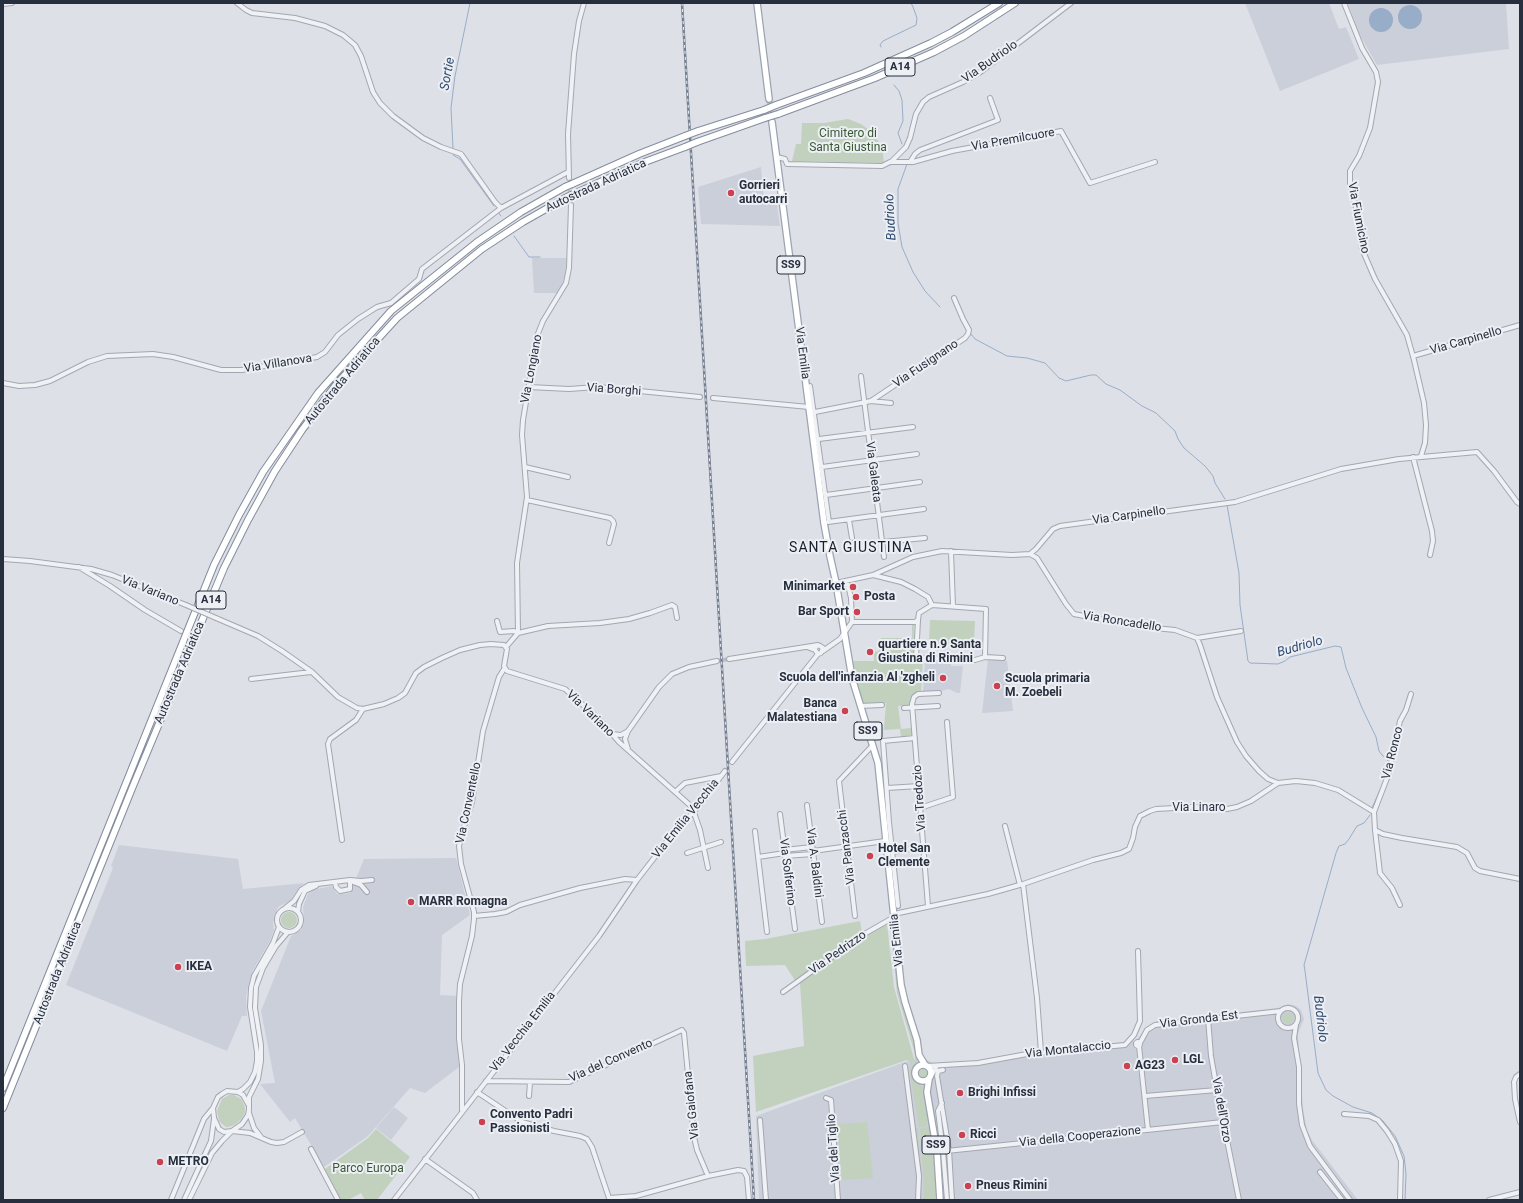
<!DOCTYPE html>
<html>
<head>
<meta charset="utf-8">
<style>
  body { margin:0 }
  #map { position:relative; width:1523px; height:1203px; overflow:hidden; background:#dde0e7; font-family:Roboto,sans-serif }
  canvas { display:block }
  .frame { position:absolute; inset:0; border:4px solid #272e3d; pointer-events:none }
</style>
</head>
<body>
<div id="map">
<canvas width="1523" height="1203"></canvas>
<div class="frame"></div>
</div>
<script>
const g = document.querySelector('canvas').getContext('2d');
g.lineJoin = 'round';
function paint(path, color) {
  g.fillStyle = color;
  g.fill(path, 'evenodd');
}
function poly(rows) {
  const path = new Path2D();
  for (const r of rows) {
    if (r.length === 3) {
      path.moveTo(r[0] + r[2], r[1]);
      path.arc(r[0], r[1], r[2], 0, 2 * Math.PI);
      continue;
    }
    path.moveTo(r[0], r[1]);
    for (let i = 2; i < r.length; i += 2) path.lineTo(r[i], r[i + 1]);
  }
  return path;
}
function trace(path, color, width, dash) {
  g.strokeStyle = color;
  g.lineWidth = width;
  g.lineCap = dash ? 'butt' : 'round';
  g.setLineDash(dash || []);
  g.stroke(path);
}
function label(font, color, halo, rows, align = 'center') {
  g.font = font + ' Roboto,sans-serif';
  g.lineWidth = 4;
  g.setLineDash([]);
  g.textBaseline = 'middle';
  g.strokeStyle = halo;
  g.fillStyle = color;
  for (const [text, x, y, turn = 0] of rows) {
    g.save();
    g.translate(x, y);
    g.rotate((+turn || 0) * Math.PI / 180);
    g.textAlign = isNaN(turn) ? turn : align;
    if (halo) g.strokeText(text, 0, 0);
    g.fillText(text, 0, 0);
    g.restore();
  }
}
const built = poly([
  [1245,3,1329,3,1339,29,1346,27,1359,59,1280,91],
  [1348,3,1506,3,1509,49,1377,65,1358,32],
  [761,167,764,200,776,199,780,226,701,224,698,187],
  [532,258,567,258,566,274,558,293,534,293],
  [988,659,1007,661,1013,711,982,713],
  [925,660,951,661,951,666,963,666,960,693,957,693,949,689,936,692,923,692],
  [119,845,238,859,243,889,305,883,298,889,290,901,278,907,273,923,274,930,270,941,253,970,249,982,246,997,247,1016,242,1016,227,1051,66,985,113,868,111,866],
  [456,858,470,915,442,935,440,995,457,996,459,1067,425,1093,410,1088,368,1136,324,1167,295,1118,290,1122,260,1084,275,1083,261,1011,291,936,301,930,304,924,303,907,308,894,312,891,312,890,332,886,337,894,350,893,364,859],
  [1288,1004,1296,1006,1301,1010,1304,1019,1298,1034,1303,1109,1307,1130,1312,1140,1358,1200,759,1200,756,1116,913,1059,925,1059,935,1064,984,1061,1018,1053,1135,1041,1151,1025,1157,1021,1278,1008],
  [394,1107,408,1118,391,1140,376,1128]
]);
const green = poly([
  [848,119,861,124,874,134,882,148,884,163,792,161,796,144,801,144,802,123,824,123],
  [930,620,975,621,974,642,959,641,959,645,929,644],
  [912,624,914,624,913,660,923,660,921,691,919,692,911,705,898,706,901,729,912,728,913,736,901,737,900,729,884,730,886,703,862,703,853,661,874,661,874,652,879,651,881,638,912,638],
  [289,920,8],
  [860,921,862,933,796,982,785,965,746,966,745,941,765,939],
  [890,922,891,922,899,995,916,1051,917,1061,912,1071,911,1075,915,1082,923,1087,924,1090,928,1112,927,1113,927,1126,919,1127,910,1073,911,1068,915,1061,915,1054,897,993],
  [887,924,894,987,914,1059,908,1073,917,1127,908,1072,911,1062,907,1060,756,1112,753,1056,804,1046,800,983,861,938],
  [1288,1018,5.5],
  [923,1074,6],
  [229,1095,234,1095,241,1099,245,1107,245,1112,242,1118,237,1123,232,1126,226,1127,219,1121,217,1111,222,1099],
  [867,1122,873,1178,842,1180,837,1124],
  [928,1127,932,1138,935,1161,937,1194,935,1195,935,1200,923,1200,924,1188,920,1128],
  [918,1128,922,1183,922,1200,920,1200,921,1190,916,1129],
  [376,1129,410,1157,377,1200,365,1200,361,1193,348,1200,341,1200,325,1169,368,1138]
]);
const water = poly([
  [1410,17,12],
  [1381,20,12]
]);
const stream = poly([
  [881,47,880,45,883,41,916,25,917,18,913,7,911,3],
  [894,85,899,91,902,100,903,121,898,133,902,144],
  [453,148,451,108,455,76,470,3],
  [453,155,460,159,494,206],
  [907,164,898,189,898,223,902,247,913,272,925,291,940,307],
  [498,212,501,216],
  [514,236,529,257,540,257],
  [971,334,975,339,1007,356,1027,358,1045,363,1059,378,1066,381,1091,375,1096,375,1106,384,1120,390,1142,406,1156,413,1175,431,1178,439,1184,448,1205,466,1213,476,1215,483,1225,499],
  [1227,505,1239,573,1240,605,1248,661,1250,663,1278,664,1285,661,1290,657,1335,646,1341,647,1346,668,1362,708,1376,737,1379,751,1382,755,1387,759,1389,763],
  [1372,808,1384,781],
  [1370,815,1364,823,1357,826,1349,839,1345,844,1339,846,1336,853,1304,965,1305,971,1318,1073,1326,1090,1333,1096,1353,1107,1372,1113,1383,1121,1395,1136,1404,1156,1406,1174,1405,1200]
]);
const minorTunnel = poly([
  [569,184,571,205],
  [717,661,729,659]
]);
const majorTunnel = poly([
  [769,99,772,120]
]);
const minor = poly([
  [237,3,246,10,252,13,295,18,325,26,343,35,355,45,361,56,373,92,380,103,393,116,423,138,441,147,461,154,495,202,501,208],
  [1344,3,1362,48,1376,72,1378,82,1370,128,1359,156,1350,171,1350,184,1356,208,1362,249,1375,279,1407,335,1414,360,1424,403,1426,425,1425,443,1421,456],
  [3,4,12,3],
  [777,157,785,159,787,164,882,166,890,162,913,162,952,151,1061,131,1090,183,1155,162],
  [891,162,906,147,910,138,916,114,923,102,929,97,963,82,979,73,1071,3],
  [910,162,915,154,920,150,998,120,990,98],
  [569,178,568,134,574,54,579,21,584,3],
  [1413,356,1520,325],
  [861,376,884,557],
  [3,383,19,386,35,385,50,381,88,362,107,356,153,354,173,357,221,370,242,370,317,357,325,352,338,335,358,319,377,307,391,303,419,279,422,269,501,208,568,172],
  [810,386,829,522],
  [529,387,569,389,597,387,609,388,700,397],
  [713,398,809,407],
  [871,401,891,403],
  [810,413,871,401,965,338,968,334,969,330,963,319,954,298],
  [819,439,913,427],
  [1413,457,1432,531,1433,541,1430,555],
  [525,467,568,477],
  [822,467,917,454],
  [826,495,920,482],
  [527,500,610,518,613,521,614,524,609,543],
  [849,520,852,538],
  [828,522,924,509],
  [883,542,925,538],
  [951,551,953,606],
  [1030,554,1037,558,1066,604,1074,614,1135,626,1175,630,1197,638,1200,645,1217,697,1237,742,1246,756,1259,771,1268,779,1278,783],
  [3,559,30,561,91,569,112,575,186,605],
  [79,567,110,586,145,610,181,631],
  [873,575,901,582,915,589,928,597,932,605],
  [836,583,873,575,913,557,942,551,1012,555,1030,554,1036,549,1053,529,1060,526,1235,502,1341,469,1399,459,1477,452,1494,471,1517,502,1520,504],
  [932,605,986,609,985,657,1003,658],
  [216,618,258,636,282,651,312,672,338,697,357,708,363,709,384,704,398,698,405,693,416,673,424,667,442,658,460,650,480,645,491,644,504,645,507,649,504,666,507,671,565,689,599,719,619,742,692,807,700,830,708,868],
  [918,620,916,658,960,659],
  [497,621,500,632,514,631,518,633,548,626,600,623,629,619,650,613,672,605,675,607,677,618],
  [852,622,915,622,918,620,919,613,932,605],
  [1197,638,1241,631],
  [506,647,518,633,517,563,527,497,522,435,523,420,537,336,543,321,566,283,569,268,571,205],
  [807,647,815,650,818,654,821,653,823,648,820,646,818,645,815,648,815,650],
  [823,651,840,639,852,622,851,598,847,581],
  [729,659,818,645],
  [966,660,975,660,985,657],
  [251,679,311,672],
  [860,706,882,705],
  [904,708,938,706],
  [628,731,659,687,672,674,689,667,717,661],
  [612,734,621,735,628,731,625,739,628,749],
  [732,762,818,654],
  [887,788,919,786],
  [675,792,685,783,721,776],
  [807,805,822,922],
  [920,808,953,797,947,722],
  [1374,812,1389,773,1400,721,1406,710,1411,694],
  [780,814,795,929],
  [1005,826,1020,885],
  [1375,830,1380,873,1392,888,1400,905],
  [755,831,767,932],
  [342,840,328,744,330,739,356,720,363,709],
  [784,850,812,847],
  [813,851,885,841],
  [892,852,923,847],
  [687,853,721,842],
  [785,856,813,854],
  [758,857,785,853],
  [335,882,336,887,340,891,350,889,350,880],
  [353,882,361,885,367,892],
  [1023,884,1037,998,1041,1052],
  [898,906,889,822,883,741,915,738],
  [928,906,912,704,914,697,918,694,939,693],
  [289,920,12],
  [284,909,294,901,301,890,309,885,350,880,361,881,372,880],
  [298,912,299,904,305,891,316,886],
  [894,914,988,894,1023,884,1093,860,1121,853,1129,849,1133,838,1135,827,1140,816,1150,811,1156,809,1193,807,1227,809,1237,807,1251,801,1278,783,1296,781,1315,783,1338,790,1374,812,1375,830,1383,834,1402,838,1457,847,1467,853,1475,868,1480,871,1520,879],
  [474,916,495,914,506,912,520,905,580,888,625,879,637,880],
  [855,916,839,781,872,746],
  [783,992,861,936,894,917],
  [1288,1018,10],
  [1208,1018,1211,1056,1217,1090,1239,1200],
  [1296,1025,1294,1038,1299,1067,1299,1104,1302,1125,1310,1146,1350,1200],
  [1138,1044,2],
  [1140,1043,1147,1030,1155,1025,1281,1011],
  [1139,1046,1148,1130],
  [905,1066,919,1176,918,1200],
  [927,1066,978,1063,1027,1054,1125,1045,1134,1035,1140,1021,1138,951],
  [943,1070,938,1071,937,1076,949,1150,952,1200],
  [1520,1074,1516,1077,1514,1082,1515,1099,1520,1122],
  [931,1076,937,1066],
  [486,1081,569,1082,682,1030,684,1033,694,1137,697,1150,708,1176],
  [238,1092,243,1089,250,1082,255,1072,257,1061,257,1052,250,1007,251,988,254,976,273,943,279,927],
  [477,1092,522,1122,554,1131,580,1136,587,1139,592,1147,609,1198,636,1196,708,1176,738,1170,744,1171,747,1177,749,1200],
  [529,1096,530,1082],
  [1145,1096,1217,1090],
  [826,1098,831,1100,838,1200],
  [942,1103,938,1111,943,1151,947,1200],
  [248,1104,243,1095,238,1092,227,1091,222,1094,218,1097,213,1108,214,1118,219,1129,224,1132,232,1131,242,1124,248,1115,249,1110,249,1097,258,1079,261,1061,261,1045,255,1008,256,987,263,968,276,946,288,932],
  [462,1111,462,1065,459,1039,459,1001,460,984,472,936,474,919,474,912,461,864,459,846,462,833,472,802,483,731,499,677,504,669],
  [249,1113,254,1128,261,1137],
  [1344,1114,1369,1116,1378,1120,1387,1131,1395,1144,1401,1161,1400,1200],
  [760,1120,766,1200],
  [311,1149,338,1200],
  [937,1152,1223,1122],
  [425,1159,473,1193,477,1200],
  [1320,1172,1342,1200],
  [171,1200,204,1119,213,1108],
  [184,1200,211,1141,214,1119],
  [189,1200,212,1153,222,1141,232,1131,250,1133,271,1142,277,1143,284,1142,302,1132],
  [394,1200,599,936,637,880,668,840,697,808,725,771],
  [1489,1200,1520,1192]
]);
const major = poly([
  [757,3,769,99],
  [772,122,824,523,830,556,836,583,852,678,878,763,901,985,905,1002,917,1040,919,1055,925,1065],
  [923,1073,8],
  [929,1079,927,1092,937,1152,940,1200]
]);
const highway = poly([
  [776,105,864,73,931,43,952,32,999,3],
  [778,114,875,78,934,52,964,36,1015,3],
  [698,131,764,110],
  [697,142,765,118],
  [572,184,639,154,685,136],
  [574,194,642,163,685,147],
  [3,1088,214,565,239,515,263,472,318,393,391,311,477,242,521,212,565,187],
  [3,1108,133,786,224,568,248,520,275,471,302,430,335,386,397,318,482,249,523,222,567,197]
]);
const rail = poly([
  [682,3,754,1200]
]);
const minorBridge = poly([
  [186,605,216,618]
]);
const highwayBridge = poly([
  [764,110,776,105],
  [765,118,778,114],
  [685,136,698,131],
  [685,147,697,142],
  [565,187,572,184],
  [567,197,574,194]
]);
const markers = [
  [731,193,4,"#cc4151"],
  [853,587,4,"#cc4151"],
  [856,597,4,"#cc4151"],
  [857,612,4,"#cc4151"],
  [870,652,4,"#cc4151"],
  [943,678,4,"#cc4151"],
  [997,686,4,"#cc4151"],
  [845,711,4,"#cc4151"],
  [870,856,4,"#cc4151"],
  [411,902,4,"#cc4151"],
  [178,967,4,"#cc4151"],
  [1175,1060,4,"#cc4151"],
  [1127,1066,4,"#cc4151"],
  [960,1093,4,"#cc4151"],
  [482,1122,4,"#cc4151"],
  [962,1135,4,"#cc4151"],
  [160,1162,4,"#cc4151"],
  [968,1186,4,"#cc4151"]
];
const shields = [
  [900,67,30],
  [791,265,28],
  [211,600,30],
  [868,731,28],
  [936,1145,28]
];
const shieldNames = [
  ["A14",900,67],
  ["SS9",791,265],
  ["A14",211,600],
  ["SS9",868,731],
  ["SS9",936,1145]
];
const streetNames = [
  ["Via Budriolo",990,62,-35],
  ["Via Premilcuore",1013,140,-10],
  ["Autostrada Adriatica",596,186,-25],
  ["Via Fiumicino",1358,218,79],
  ["Via Carpinello",1466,341,-16],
  ["Via Emilia",802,353,83],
  ["Via Villanova",278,364,-9],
  ["Via Fusignano",926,364,-34],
  ["Via Longiano",532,369,-79],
  ["Autostrada Adriatica",343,381,-50],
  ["Via Borghi",614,390,4],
  ["Via Galeata",873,472,83],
  ["Via Carpinello",1129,516,-8],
  ["Via Variano",150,591,22],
  ["Via Roncadello",1122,622,9],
  ["Autostrada Adriatica",180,673,-67],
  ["Via Variano",590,714,44],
  ["Via Ronco",1393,753,-76],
  ["Via Tredozio",920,798,-94],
  ["Via Conventello",469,803,-78],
  ["Via Linaro",1199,808],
  ["Via Emilia Vecchia",686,819,-51],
  ["Via Panzacchi",847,847,-97],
  ["Via A. Baldini",814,863,83],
  ["Via Solferino",787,872,83],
  ["Via Emilia",897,940,-96],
  ["Via Pedrizzo",838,953,-35],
  ["Autostrada Adriatica",58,973,-68],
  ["Via Gronda Est",1199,1020,-7],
  ["Via Vecchia Emilia",523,1032,-52],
  ["Via Montalaccio",1068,1050,-6],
  ["Via del Convento",611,1061,-24],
  ["Via Gaiofana",692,1105,-96],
  ["Via dell'Orzo",1221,1110,80],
  ["Via della Cooperazione",1080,1137,-6],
  ["Via del Tiglio",834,1148,-94]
];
const parkNames = [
  ["Cimitero di",848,134],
  ["Santa Giustina",848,148],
  ["Parco Europa",368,1169]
];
const poiNames = [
  ["Gorrieri",739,186],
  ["autocarri",739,200],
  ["Minimarket",845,587,"right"],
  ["Posta",864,597],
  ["Bar Sport",849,612,"right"],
  ["quartiere n.9 Santa",878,645],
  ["Giustina di Rimini",878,659],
  ["Scuola dell'infanzia Al 'zgheli",935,678,"right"],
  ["Scuola primaria",1005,679],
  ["M. Zoebeli",1005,693],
  ["Banca",837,704,"right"],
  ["Malatestiana",837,718,"right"],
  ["Hotel San",878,849],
  ["Clemente",878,863],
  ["MARR Romagna",419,902],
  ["IKEA",186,967],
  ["LGL",1183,1060],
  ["AG23",1135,1066],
  ["Brighi Infissi",968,1093],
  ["Convento Padri",490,1115],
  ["Passionisti",490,1129],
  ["Ricci",970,1135],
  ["METRO",168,1162],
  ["Pneus Rimini",976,1186]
];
const waterNames = [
  ["Sortie",448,74,-80],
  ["Budriolo",891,217,-93],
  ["Budriolo",1300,647,-16],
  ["Budriolo",1320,1019,83]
];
const quarterNames = [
  ["SANTA GIUSTINA",851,548]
];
paint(built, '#cbcfd9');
paint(green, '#c2d0be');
paint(water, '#98adc7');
trace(stream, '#98adc7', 1);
trace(minorTunnel, '#b9bcc5', 4, [4, 2]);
trace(majorTunnel, '#b9bcc5', 5.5, [5.5, 3]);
trace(minor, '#a3a7b1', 6);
trace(major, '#9ca4b2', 8);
trace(highway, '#848d9d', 8);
trace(minor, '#eff1f5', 4);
trace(major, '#fff', 5.5);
trace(highway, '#fff', 6);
trace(rail, '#767f90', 2.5);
trace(rail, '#eceff4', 1, [3]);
trace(minorBridge, '#a3a7b1', 6, []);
trace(highwayBridge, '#848d9d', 8, []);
trace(minorBridge, '#eff1f5', 4);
trace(highwayBridge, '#fff', 6);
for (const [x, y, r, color] of markers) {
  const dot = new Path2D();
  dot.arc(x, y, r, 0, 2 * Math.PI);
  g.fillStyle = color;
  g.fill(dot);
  trace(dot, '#eceff4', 1.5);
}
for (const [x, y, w] of shields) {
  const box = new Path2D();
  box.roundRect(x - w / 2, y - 9, w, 18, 3);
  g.fillStyle = '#eceff4';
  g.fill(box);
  trace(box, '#272e3d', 1);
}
label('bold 11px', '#272e3d', null, shieldNames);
label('12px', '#272e3d', '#eceff4', streetNames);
label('12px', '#3a5834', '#eceff4', parkNames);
label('bold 12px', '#272e3d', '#eceff4', poiNames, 'left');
label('italic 13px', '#314b70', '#eceff4', waterNames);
g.letterSpacing = '1px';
label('14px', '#191f2d', '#eceff4', quarterNames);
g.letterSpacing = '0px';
</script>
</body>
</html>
